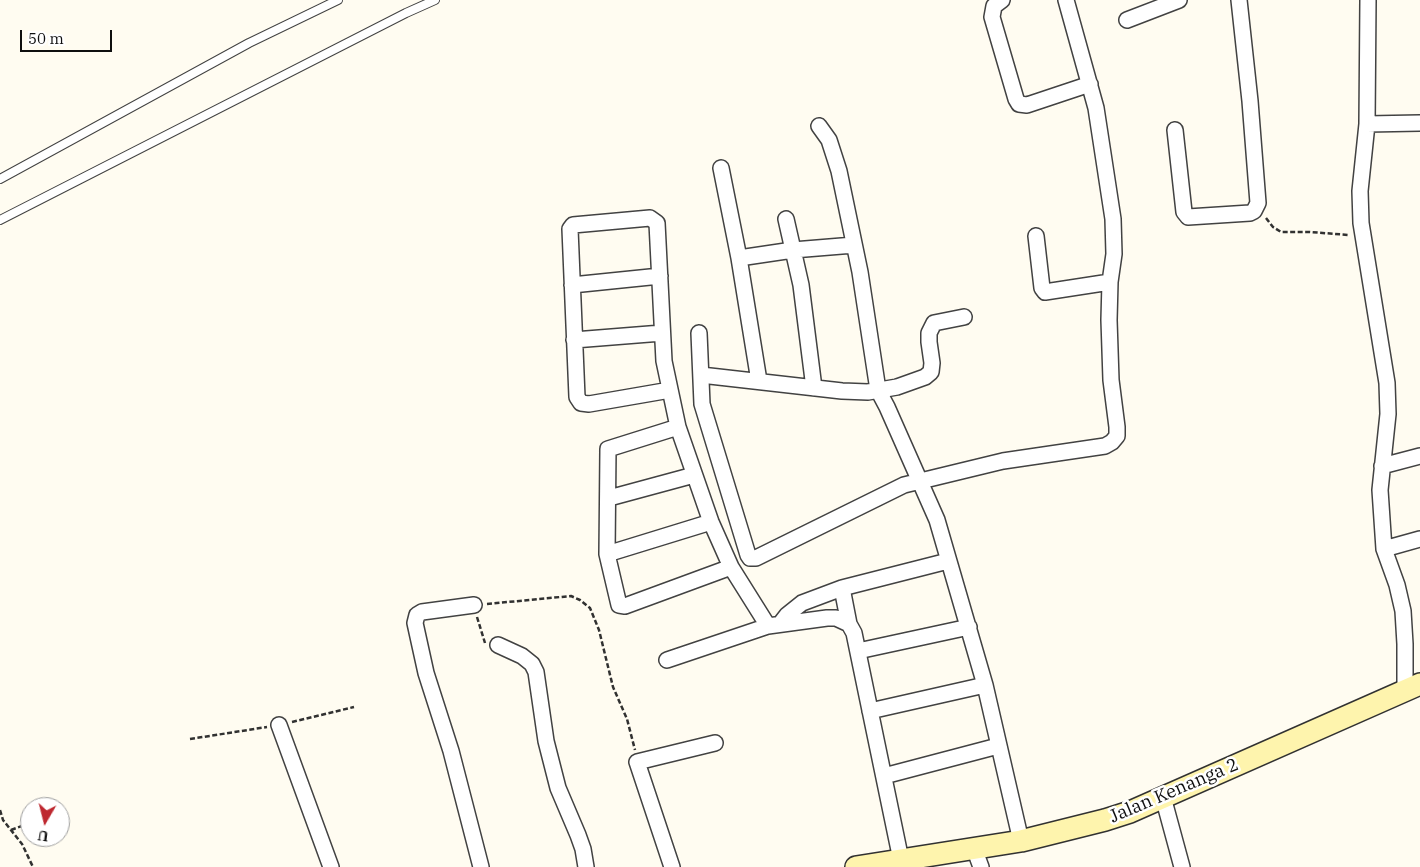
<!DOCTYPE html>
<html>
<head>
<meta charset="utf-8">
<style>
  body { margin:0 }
  #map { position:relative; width:1420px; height:867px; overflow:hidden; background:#fffcf1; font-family:"IBM Plex Serif",serif }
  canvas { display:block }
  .north { position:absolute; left:20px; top:797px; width:50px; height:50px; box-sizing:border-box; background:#fff; border:1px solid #9f9f9f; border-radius:50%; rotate:188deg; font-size:14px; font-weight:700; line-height:20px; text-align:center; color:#0f0f0f }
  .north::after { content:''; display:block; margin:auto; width:18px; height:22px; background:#be2830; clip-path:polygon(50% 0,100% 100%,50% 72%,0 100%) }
  .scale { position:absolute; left:20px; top:30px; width:92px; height:22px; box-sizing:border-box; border:2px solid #0f0f0f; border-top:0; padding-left:6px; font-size:15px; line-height:18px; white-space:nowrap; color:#0f0f0f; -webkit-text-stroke:4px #fff; paint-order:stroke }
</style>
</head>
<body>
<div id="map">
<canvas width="1420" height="867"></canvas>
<div class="north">U</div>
<div class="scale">50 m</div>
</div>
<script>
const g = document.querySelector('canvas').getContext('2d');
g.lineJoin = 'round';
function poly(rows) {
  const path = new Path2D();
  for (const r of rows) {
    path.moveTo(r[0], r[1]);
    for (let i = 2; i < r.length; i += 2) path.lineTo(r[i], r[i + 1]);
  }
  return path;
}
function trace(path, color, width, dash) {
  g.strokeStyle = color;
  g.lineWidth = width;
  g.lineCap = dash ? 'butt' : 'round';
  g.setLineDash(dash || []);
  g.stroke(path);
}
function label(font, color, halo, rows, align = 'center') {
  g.font = font + ' "IBM Plex Serif",serif';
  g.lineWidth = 5;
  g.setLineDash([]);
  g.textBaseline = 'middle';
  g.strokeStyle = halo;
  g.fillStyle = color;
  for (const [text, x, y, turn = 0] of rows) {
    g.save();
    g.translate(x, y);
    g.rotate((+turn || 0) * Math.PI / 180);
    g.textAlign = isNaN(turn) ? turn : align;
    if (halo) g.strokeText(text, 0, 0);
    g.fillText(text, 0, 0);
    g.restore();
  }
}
const path = poly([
  [1266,218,1273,227,1281,232,1310,232,1349,235],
  [487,604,571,596,580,600,590,608,599,630,613,687,627,719,635,750],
  [477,617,485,643],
  [292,722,354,707],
  [190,739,267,727],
  [0,810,3,820,22,844,33,867],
  [60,814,67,812],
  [11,830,30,823]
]);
const lane = poly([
  [0,179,249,43,338,0],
  [0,220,406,13,435,0]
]);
const street = poly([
  [1002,0,994,6,992,17,1016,99,1019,104,1027,105,1090,84],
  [1368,0,1367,124,1360,191,1361,223,1387,383,1388,414,1380,490,1384,549,1397,585,1403,611,1405,644,1405,691],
  [1127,20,1179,0],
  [1367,124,1420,123],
  [819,126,829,140,839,171,860,272,878,390,887,407,937,520,985,685,1021,841],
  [1175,130,1184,212,1188,217,1250,213,1254,211,1258,203,1250,101,1239,0],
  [721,168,739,258],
  [786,219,801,285,814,388],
  [1036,236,1042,288,1045,292,1110,282],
  [572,285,660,276],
  [699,333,702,404,748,555,750,558,756,558,904,485,1003,461,1105,446,1112,442,1117,436,1117,427,1111,380,1109,320,1110,282,1114,254,1113,219,1096,108,1066,0],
  [574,340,662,333],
  [701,375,842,391,868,392,897,387,925,377,931,372,932,363,929,342,929,333,934,323,964,317],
  [759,381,739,258,793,250,854,245],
  [670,390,589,404,581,403,577,397,570,229,573,225,650,218,657,223,664,361,678,427],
  [1382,466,1420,456],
  [609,498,694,475],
  [1384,549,1420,539],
  [607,554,711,522],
  [731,567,625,606,619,605,607,554,608,449,678,427,711,522,731,567,768,626,827,618,836,618,849,624,854,633,901,860],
  [842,588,849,624],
  [474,605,422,612,417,615,415,623,426,673,451,751,481,867],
  [780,624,787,615,802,603,842,588,948,561],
  [498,645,522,656,532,664,536,672,546,741,558,788,578,835,583,849,586,867],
  [858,651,969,627],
  [667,660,768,626],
  [870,711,985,685],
  [279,725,331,867],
  [884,776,998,746],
  [1163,797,1182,867],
  [974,848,981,867],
  [672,867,637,762,715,743]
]);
const secondary = poly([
  [856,867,1021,841,1105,820,1130,812,1420,684]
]);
const streetNames = [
  ["Jalan Kenanga 2",1174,791,-23]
];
trace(lane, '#424242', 10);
trace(street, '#424242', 18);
trace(secondary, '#313131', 24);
trace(path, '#313131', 2.5, [5, 2.5]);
trace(lane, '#fff', 8);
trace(street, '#fff', 15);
trace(secondary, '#fef4ad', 21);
label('18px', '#0f0f0f', '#fff', streetNames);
</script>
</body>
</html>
